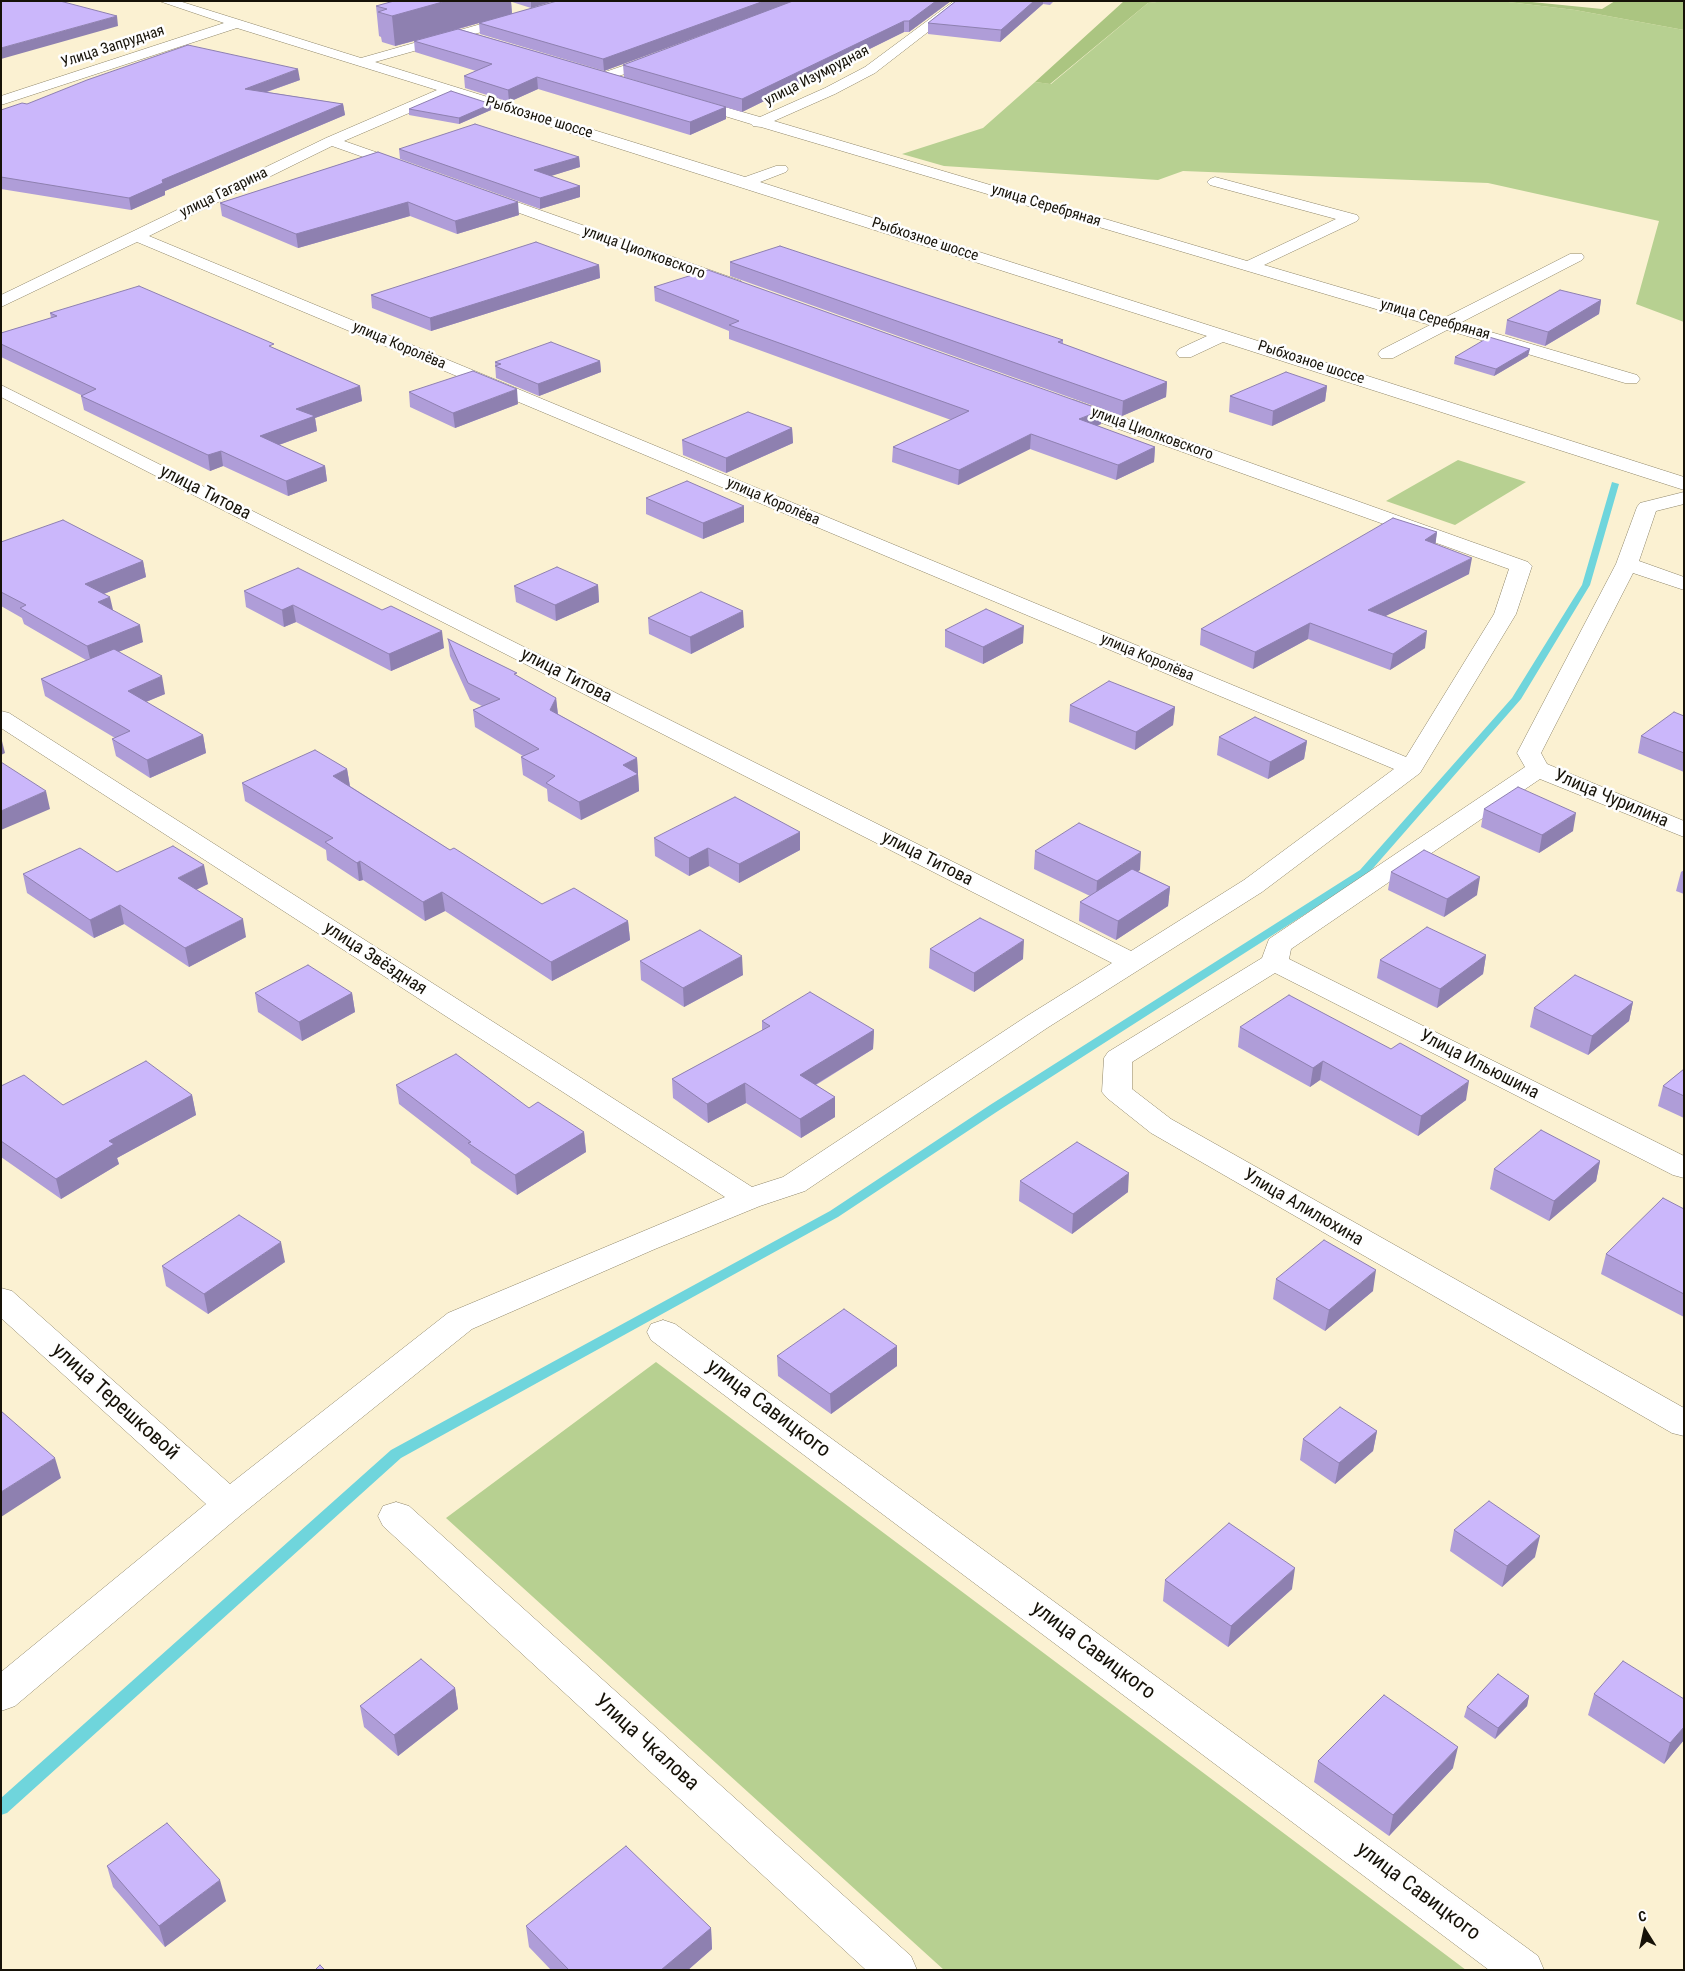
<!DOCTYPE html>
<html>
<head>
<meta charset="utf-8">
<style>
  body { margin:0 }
  #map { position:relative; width:1685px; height:1971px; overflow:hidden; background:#fbf1d2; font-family:"Roboto Condensed",sans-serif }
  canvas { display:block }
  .frame { position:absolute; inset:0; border:2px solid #161208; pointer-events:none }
  .north { position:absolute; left:1620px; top:1906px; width:50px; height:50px; -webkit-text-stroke:4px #fefefe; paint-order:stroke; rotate:350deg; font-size:14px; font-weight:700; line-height:20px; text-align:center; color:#161208 }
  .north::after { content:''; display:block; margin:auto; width:18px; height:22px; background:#161208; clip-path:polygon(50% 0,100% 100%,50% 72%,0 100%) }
</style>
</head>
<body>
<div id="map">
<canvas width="1685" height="1971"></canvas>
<div class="frame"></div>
<div class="north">С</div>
</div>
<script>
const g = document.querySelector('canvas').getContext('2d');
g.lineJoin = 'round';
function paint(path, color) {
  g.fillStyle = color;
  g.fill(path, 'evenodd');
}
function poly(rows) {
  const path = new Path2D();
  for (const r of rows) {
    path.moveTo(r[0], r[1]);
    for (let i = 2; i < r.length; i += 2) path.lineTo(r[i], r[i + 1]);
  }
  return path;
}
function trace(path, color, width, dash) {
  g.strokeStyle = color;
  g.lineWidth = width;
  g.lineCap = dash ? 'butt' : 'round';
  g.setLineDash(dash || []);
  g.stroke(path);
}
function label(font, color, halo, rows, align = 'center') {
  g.font = font + ' "Roboto Condensed",sans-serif';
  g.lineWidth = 5;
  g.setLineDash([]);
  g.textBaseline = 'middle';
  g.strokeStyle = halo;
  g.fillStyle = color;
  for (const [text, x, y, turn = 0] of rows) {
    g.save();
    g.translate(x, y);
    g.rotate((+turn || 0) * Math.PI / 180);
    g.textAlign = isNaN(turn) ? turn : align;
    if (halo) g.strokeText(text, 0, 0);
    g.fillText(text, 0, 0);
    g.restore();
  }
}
const green = poly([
  [1165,1,1500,1,1575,10,1684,30,1684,322,1636,304,1659,221,1488,183,1183,171,1158,180,944,166,902,154,983,128,1035,82,1051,84,1148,3],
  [1458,460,1526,482,1455,525,1386,501],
  [656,1362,1466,1970,944,1970,446,1518]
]);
const forest = poly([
  [1124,1,1164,1,1148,3,1050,84,1035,82],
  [1500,1,1522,1,1602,9,1615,1,1684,1,1684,30,1575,10]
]);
const stream = poly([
  [1612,482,1619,484,1590,585,1521,699,1368,874,998,1111,838,1217,401,1458,7,1813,1,1815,1,1798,391,1450,830,1211,990,1105,1360,870,1512,698,1582,585,1612,482]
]);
const minor = poly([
  [159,1,179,1,361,58,562,1,583,1,581,4,375,62,745,177,776,166,786,166,788,169,786,172,760,182,1684,477,1684,490,1223,342,1191,357,1179,357,1176,353,1179,349,1207,336,451,95,344,141,410,164,412,167,410,170,400,170,332,146,149,236,1406,757,1494,614,1509,569,1060,408,1058,404,1060,400,1074,400,1528,562,1532,566,1516,614,1420,773,1262,892,1047,1028,805,1191,760,1206,655,1249,472,1329,242,1514,15,1706,1,1711,1,1672,206,1504,1,1318,1,1288,12,1291,230,1484,448,1313,725,1197,1,728,1,711,9,713,752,1187,783,1177,1027,1016,1112,963,1,397,1,385,1131,951,1244,880,1394,769,137,242,1,307,1,295,326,138,437,90,237,28,1,105,1,96,224,23,159,1],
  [954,1,968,1,875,73,835,94,774,121,1247,261,1336,219,1210,185,1207,182,1210,179,1215,177,1357,215,1359,218,1357,221,1264,265,1444,318,1570,254,1582,254,1584,257,1582,260,1460,323,1637,375,1640,379,1637,383,1625,383,1447,330,1393,358,1381,358,1378,354,1381,350,1430,325,761,127,753,126,751,124,685,104,683,101,690,97,760,117,825,88,865,67,954,1],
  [658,54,665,58,663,61,607,80,600,76,602,73,658,54],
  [483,190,741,281,743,285,741,289,729,289,478,198,475,195,483,190],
  [1684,492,1684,504,1656,511,1639,561,1684,577,1684,590,1633,573,1541,753,1547,764,1684,821,1684,837,1540,779,1291,949,1289,959,1684,1156,1684,1178,1673,1175,1275,973,1132,1062,1132,1089,1171,1119,1684,1408,1684,1436,1672,1433,1151,1133,1107,1098,1102,1092,1104,1058,1108,1052,1262,958,1269,939,1525,767,1517,753,1616,564,1637,507,1640,503,1684,492],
  [663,1320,675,1324,1538,1956,1544,1970,1489,1970,651,1340,647,1332,651,1324,663,1320],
  [396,1502,409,1506,911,1956,917,1970,866,1970,383,1526,378,1516,383,1506,396,1502]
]);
const wall = poly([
  [394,1,511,1,512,14,557,1,951,1,909,32,904,32,742,112,624,77,623,65,767,11,604,71,480,34,479,23,459,29,726,107,726,119,690,135,538,89,509,102,465,88,464,76,476,71,415,52,414,41,395,46,382,42,381,37,379,36,376,6],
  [511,1,554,1,531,8,512,2],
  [956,1,1054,1,1050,5,1043,4,1000,42,928,34,928,23],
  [300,80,267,92,343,104,345,115,165,191,165,195,131,210,1,189,1,110,27,104],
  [409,109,491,110,459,124,409,115],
  [399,149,579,157,580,167,550,176,580,186,580,197,540,209,400,159],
  [378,152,519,215,457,234,410,216,298,248,222,216,220,203],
  [730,262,1063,340,1063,344,1167,382,1166,397,1122,416,730,276],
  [599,265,600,278,431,331,372,308,371,295],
  [654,287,1101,424,1097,426,1155,447,1154,462,1116,480,1030,449,958,485,892,462,893,447,951,420,729,339,729,331,655,301],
  [1601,300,1599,314,1545,346,1505,334,1507,320],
  [50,313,274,348,360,386,362,401,315,418,317,431,279,445,325,466,327,481,288,496,223,466,210,471,84,410,81,396,81,395,1,357,1,333,51,318],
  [1528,356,1494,376,1454,364,1455,357],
  [600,361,601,372,539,396,496,378,495,362],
  [1327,386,1325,401,1272,426,1229,412,1230,396],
  [409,392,518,404,455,428,410,407],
  [792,428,793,443,726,473,683,455,682,440],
  [646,498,744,522,703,539,646,514],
  [1437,532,1435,544,1469,574,1385,616,1425,648,1390,670,1308,639,1253,669,1200,645,1201,629],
  [1,542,143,561,146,577,104,594,113,610,143,642,118,652,165,694,146,702,203,735,206,753,150,778,116,756,112,739,115,738,45,696,41,679,86,660,24,624,22,618,1,606],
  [598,585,599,602,556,621,516,602,514,586],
  [244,591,444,648,391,671,296,622,284,627,246,607],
  [648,618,744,627,691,654,649,634],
  [945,630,1023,643,983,664,945,647],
  [448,639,517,676,556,698,558,714,637,758,639,791,581,820,548,801,547,789,523,775,521,757,523,756,475,727,473,710,482,706,470,700,450,656],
  [1070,705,1175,707,1173,725,1135,750,1069,722],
  [1684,716,1684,772,1638,753,1641,736],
  [1219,737,1307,741,1304,759,1268,779,1217,755],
  [347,769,350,786,450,850,542,904,628,921,630,940,552,981,445,911,425,921,363,880,359,881,327,860,326,850,245,801,242,783],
  [1484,809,1573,831,1539,853,1481,827],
  [654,838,800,850,739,883,709,866,689,876,655,856],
  [1035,851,1140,870,1138,871,1170,887,1168,906,1116,940,1079,921,1080,902,1090,896,1034,869],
  [1684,870,1684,894,1676,891,1681,872],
  [117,872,208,884,196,889,246,937,189,967,124,924,94,938,27,893,23,874],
  [1391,872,1477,895,1444,917,1388,890],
  [930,949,1023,959,974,992,929,968],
  [1486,955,1483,974,1437,1008,1377,978,1380,960],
  [640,961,743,975,684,1007,641,980],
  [255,993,352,993,355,1012,302,1041,258,1012],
  [1633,1002,1629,1021,1588,1055,1530,1027,1534,1008],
  [762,1021,874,1030,873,1049,816,1085,835,1097,835,1117,801,1138,746,1103,708,1123,673,1098,672,1079,762,1031],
  [1240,1027,1466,1100,1418,1136,1320,1080,1310,1087,1238,1047],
  [1684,1069,1684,1118,1658,1106,1663,1086],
  [396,1085,529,1108,584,1132,586,1152,517,1195,471,1163,470,1159,399,1104],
  [1,1086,63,1105,192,1095,196,1115,117,1158,119,1164,61,1199,1,1157],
  [1600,1161,1596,1181,1549,1221,1490,1189,1494,1169],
  [1020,1181,1128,1192,1072,1234,1019,1201],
  [1684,1209,1684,1317,1601,1274,1606,1254],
  [285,1262,208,1314,166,1286,162,1266],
  [1276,1279,1373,1291,1325,1331,1273,1299],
  [897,1346,897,1366,831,1414,778,1376,777,1356],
  [1377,1431,1373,1451,1335,1484,1300,1460,1303,1439],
  [1454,1530,1535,1557,1502,1587,1450,1551],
  [1165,1580,1292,1589,1228,1647,1163,1601],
  [455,1688,458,1709,398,1756,364,1727,360,1706],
  [1594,1694,1684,1699,1684,1740,1664,1764,1588,1715],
  [1529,1696,1527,1706,1495,1739,1464,1717,1467,1707],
  [1318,1761,1453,1768,1389,1836,1314,1782],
  [107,1866,226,1901,165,1947,113,1887],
  [526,1926,711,1928,712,1949,688,1970,551,1970,529,1947]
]);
const shadedWall = poly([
  [446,1,511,1,512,14,395,46,392,16],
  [531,1,554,1,531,8],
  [764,1,794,1,604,71,603,59],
  [936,1,951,1,909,32,909,21],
  [1034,1,1043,1,1043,4,1000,42,1001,30],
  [117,16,118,26,1,59,1,48],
  [904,21,904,32,742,112,742,99],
  [298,69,300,80,246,99,245,89],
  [537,77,538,89,509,102,508,90],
  [343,104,345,115,165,191,165,195,131,210,129,198,162,180],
  [491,104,491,110,459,124,459,118],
  [726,107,726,119,690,135,690,122],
  [579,157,580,167,535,181,534,170],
  [580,186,580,197,540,209,540,198],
  [408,202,410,216,298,248,296,234],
  [518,202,519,215,457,234,455,221],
  [599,265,600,278,431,331,430,318],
  [1601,300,1599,314,1545,346,1548,332],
  [1530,349,1528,356,1494,376,1496,369],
  [600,361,601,372,539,396,538,384],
  [1167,382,1166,397,1122,416,1123,401],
  [360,386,362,401,315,418,317,431,262,451,260,436,296,409],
  [1327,386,1325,401,1272,426,1273,411],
  [517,389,518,404,455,428,453,413],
  [1102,410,1101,424,1078,434,1079,419],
  [792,428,793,443,726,473,726,458],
  [1031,434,1030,449,958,485,959,470],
  [1155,447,1154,462,1116,480,1118,465],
  [221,451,223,466,210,471,208,455],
  [325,466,327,481,288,496,286,481],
  [744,506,744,522,703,539,703,523],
  [1437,532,1435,548,1425,540],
  [1472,558,1469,574,1366,626,1368,610],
  [143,561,146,577,88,600,85,584],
  [598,585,599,602,556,621,555,605],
  [110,597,114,614,98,602],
  [293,605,296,622,284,627,282,610],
  [743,611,744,627,691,654,690,637],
  [1310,623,1308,639,1253,669,1255,652],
  [140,625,143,642,91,663,87,646],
  [1024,626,1023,643,983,664,983,647],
  [442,631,444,648,391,671,389,654],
  [1427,631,1425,648,1390,670,1393,654],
  [162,676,165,694,131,708,128,691],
  [556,698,558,716,550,710],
  [1175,707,1173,725,1135,750,1136,732],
  [203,735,206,753,150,778,147,760],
  [1,737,5,753,1,755],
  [1307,741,1304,759,1268,779,1270,762],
  [637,758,639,791,581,820,579,802,623,765],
  [347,769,350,787,333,776],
  [46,791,50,809,1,830,1,811],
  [1576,813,1573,831,1539,853,1542,835],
  [800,832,800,850,739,883,739,864],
  [708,848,709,866,689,876,689,858],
  [1141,852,1140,870,1096,899,1097,881],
  [360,861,363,880,359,881,357,863],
  [204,865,208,884,182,897,178,878],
  [1480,877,1477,895,1444,917,1447,899],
  [1170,887,1168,906,1116,940,1118,921],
  [442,892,445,911,425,921,423,902],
  [120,905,124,924,94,938,90,920],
  [243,919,246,937,189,967,185,948],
  [628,921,630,940,552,981,551,962],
  [1024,940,1023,959,974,992,974,973],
  [1486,955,1483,974,1437,1008,1440,989],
  [742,956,743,975,684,1007,683,988],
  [352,993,355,1012,302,1041,299,1022],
  [1633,1002,1629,1021,1588,1055,1592,1036],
  [874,1030,873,1049,800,1094,800,1075],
  [1323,1061,1320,1080,1310,1087,1313,1068],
  [1469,1081,1466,1100,1418,1136,1421,1116],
  [745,1083,746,1103,708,1123,707,1104],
  [192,1095,196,1115,117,1158,119,1164,61,1199,56,1179,109,1141],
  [835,1097,835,1117,801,1138,800,1119],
  [584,1132,586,1152,517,1195,515,1175],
  [1600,1161,1596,1181,1549,1221,1554,1201],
  [1129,1173,1128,1192,1072,1234,1073,1214],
  [281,1242,285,1262,208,1314,204,1294],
  [1376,1270,1373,1291,1325,1331,1329,1310],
  [897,1346,897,1366,831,1414,830,1394],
  [1377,1431,1373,1451,1335,1484,1339,1463],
  [55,1458,61,1478,1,1517,1,1492],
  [1540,1536,1535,1557,1502,1587,1507,1566],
  [1295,1568,1292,1589,1228,1647,1231,1626],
  [455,1688,458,1709,398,1756,394,1735],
  [1529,1696,1527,1706,1495,1739,1498,1728],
  [1684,1727,1684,1740,1664,1764,1670,1743],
  [1458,1747,1453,1768,1389,1836,1393,1815],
  [220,1880,226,1901,165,1947,159,1926],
  [711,1928,712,1949,688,1970,661,1970]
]);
const building = poly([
  [1,1,60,1,117,16,1,48,1,1],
  [394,1,446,1,392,16,378,12,387,9,376,6,394,1],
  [557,1,764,1,603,59,479,23,557,1],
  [793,1,936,1,909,21,904,21,742,99,623,65,793,1],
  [956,1,1034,1,1001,30,928,23,956,1],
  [458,29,726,107,690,122,537,77,508,90,464,76,492,64,414,41,458,29],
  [188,45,298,69,245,89,343,104,162,180,163,183,129,198,1,177,1,110,22,103,27,104,87,80,188,45],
  [451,91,491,104,459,118,409,109,451,91],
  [475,124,579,157,534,170,580,186,540,198,399,149,475,124],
  [378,152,518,202,455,221,408,202,296,234,220,203,378,152],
  [536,242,599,265,430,318,371,295,536,242],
  [780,246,1063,340,1058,342,1167,382,1123,401,730,262,780,246],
  [708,270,1102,410,1079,419,1155,447,1118,465,1031,434,959,470,893,447,969,411,729,325,739,321,654,287,708,270],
  [139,286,274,344,269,346,360,386,296,409,315,416,260,436,325,466,286,481,221,451,208,455,81,396,96,389,1,344,1,333,57,316,50,313,139,286],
  [1560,290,1601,300,1548,332,1507,320,1560,290],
  [1489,337,1530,349,1496,369,1455,357,1489,337],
  [551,342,600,361,538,384,495,366,501,364,495,362,551,342],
  [473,371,517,389,453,413,409,392,473,371],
  [1286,372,1327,386,1273,411,1230,396,1286,372],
  [748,412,792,428,726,458,682,440,748,412],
  [687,481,744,506,703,523,646,498,687,481],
  [1393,518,1437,532,1425,540,1472,558,1368,610,1427,631,1393,654,1310,623,1255,652,1201,629,1393,518],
  [63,520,143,561,85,584,110,597,98,602,140,625,87,646,20,608,26,605,1,592,1,542,63,520],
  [557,567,598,585,555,605,514,586,557,567],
  [298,568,382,610,391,606,442,631,389,654,293,605,282,610,244,591,298,568],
  [701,592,743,611,690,637,648,618,701,592],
  [986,609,1024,626,983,647,945,630,986,609],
  [448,639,517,673,514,674,556,698,550,710,637,758,623,765,638,774,579,802,546,783,555,776,521,757,539,749,473,710,500,699,468,683,448,639],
  [114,649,162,676,128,691,203,735,147,760,112,739,130,731,41,679,114,649],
  [1109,681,1175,707,1136,732,1070,705,1109,681],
  [1674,712,1684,716,1684,753,1641,736,1674,712],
  [1255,717,1307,741,1270,762,1219,737,1255,717],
  [315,750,347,769,333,776,450,850,454,848,542,904,574,888,628,921,551,962,442,892,423,902,360,861,357,863,325,842,333,838,242,783,315,750],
  [1,762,46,791,1,811,1,762],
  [1518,787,1576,813,1542,835,1484,809,1518,787],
  [735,797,800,832,739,864,708,848,689,858,654,838,735,797],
  [1079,823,1141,852,1097,881,1035,851,1079,823],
  [173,846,204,865,178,878,243,919,185,948,120,905,90,920,23,874,80,848,117,872,173,846],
  [1424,850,1480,877,1447,899,1391,872,1424,850],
  [1132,869,1170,887,1118,921,1080,902,1132,869],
  [980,918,1024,940,974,973,930,949,980,918],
  [1427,927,1486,955,1440,989,1380,960,1427,927],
  [700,930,742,956,683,988,640,961,700,930],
  [308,965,352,993,299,1022,255,993,308,965],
  [1575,975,1633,1002,1592,1036,1534,1008,1575,975],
  [810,992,874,1030,800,1075,835,1097,800,1119,745,1083,707,1104,672,1079,770,1026,762,1021,810,992],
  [1289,995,1391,1049,1400,1043,1469,1081,1421,1116,1323,1061,1313,1068,1240,1027,1289,995],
  [456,1054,529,1108,538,1102,584,1132,515,1175,468,1143,471,1142,396,1085,456,1054],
  [146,1061,192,1095,109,1141,114,1144,56,1179,1,1141,1,1086,24,1075,63,1105,146,1061],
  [1684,1069,1684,1096,1663,1086,1684,1069],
  [1541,1130,1600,1161,1554,1201,1494,1169,1541,1130],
  [1077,1142,1129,1173,1073,1214,1020,1181,1077,1142],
  [1663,1198,1684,1209,1684,1294,1606,1254,1663,1198],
  [239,1215,281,1242,204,1294,162,1266,239,1215],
  [1324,1240,1376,1270,1329,1310,1276,1279,1324,1240],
  [844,1309,897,1346,830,1394,777,1356,844,1309],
  [1340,1407,1377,1431,1339,1463,1303,1439,1340,1407],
  [1,1411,55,1458,1,1492,1,1411],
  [1489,1501,1540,1536,1507,1566,1454,1530,1489,1501],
  [1229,1523,1295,1568,1231,1626,1165,1580,1229,1523],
  [421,1659,455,1688,394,1735,360,1706,421,1659],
  [1623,1661,1684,1699,1684,1727,1670,1743,1594,1694,1623,1661],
  [1498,1674,1529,1696,1498,1728,1467,1707,1498,1674],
  [1384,1695,1458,1747,1393,1815,1318,1761,1384,1695],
  [167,1823,220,1880,159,1926,107,1866,167,1823],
  [626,1846,711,1928,661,1970,569,1970,526,1926,626,1846],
  [320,1965,325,1970,315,1970,320,1965]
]);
const farStreetnames = [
  ["Улица Запрудная",113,47,-18],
  ["улица Изумрудная",817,76,-27],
  ["Рыбхозное шоссе",539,118,17],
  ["улица Гагарина",224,193,-26],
  ["улица Серебряная",1046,206,17],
  ["Рыбхозное шоссе",925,240,18],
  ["улица Циолковского",644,253,20],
  ["улица Серебряная",1435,320,16],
  ["улица Королёва",399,346,23],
  ["Рыбхозное шоссе",1311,363,18],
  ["улица Циолковского",1152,434,20],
  ["улица Королёва",773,502,23],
  ["улица Королёва",1147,658,23]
];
const streetNames = [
  ["улица Титова",205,493,27],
  ["улица Титова",566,676,27],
  ["Улица Чурилина",1611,799,23],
  ["улица Титова",927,859,27],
  ["улица Звёздная",375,959,33],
  ["Улица Ильюшина",1479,1065,27],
  ["Улица Алилюхина",1303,1208,30]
];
const nearStreetnames = [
  ["улица Терешковой",115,1402,42],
  ["улица Савицкого",768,1409,37],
  ["улица Савицкого",1093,1651,37],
  ["Улица Чкалова",646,1743,42],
  ["улица Савицкого",1418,1892,37]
];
paint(green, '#b7d091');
paint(forest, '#abc581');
paint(stream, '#6fd5dc');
trace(minor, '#8f866a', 1);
paint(minor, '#fff');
paint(wall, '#af9dd8');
paint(shadedWall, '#8e80b0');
paint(building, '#cbb7fb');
trace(building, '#8e80b0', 1);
label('15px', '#161208', '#fefefe', farStreetnames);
label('18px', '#161208', '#fefefe', streetNames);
label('21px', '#161208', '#fefefe', nearStreetnames);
</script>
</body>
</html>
